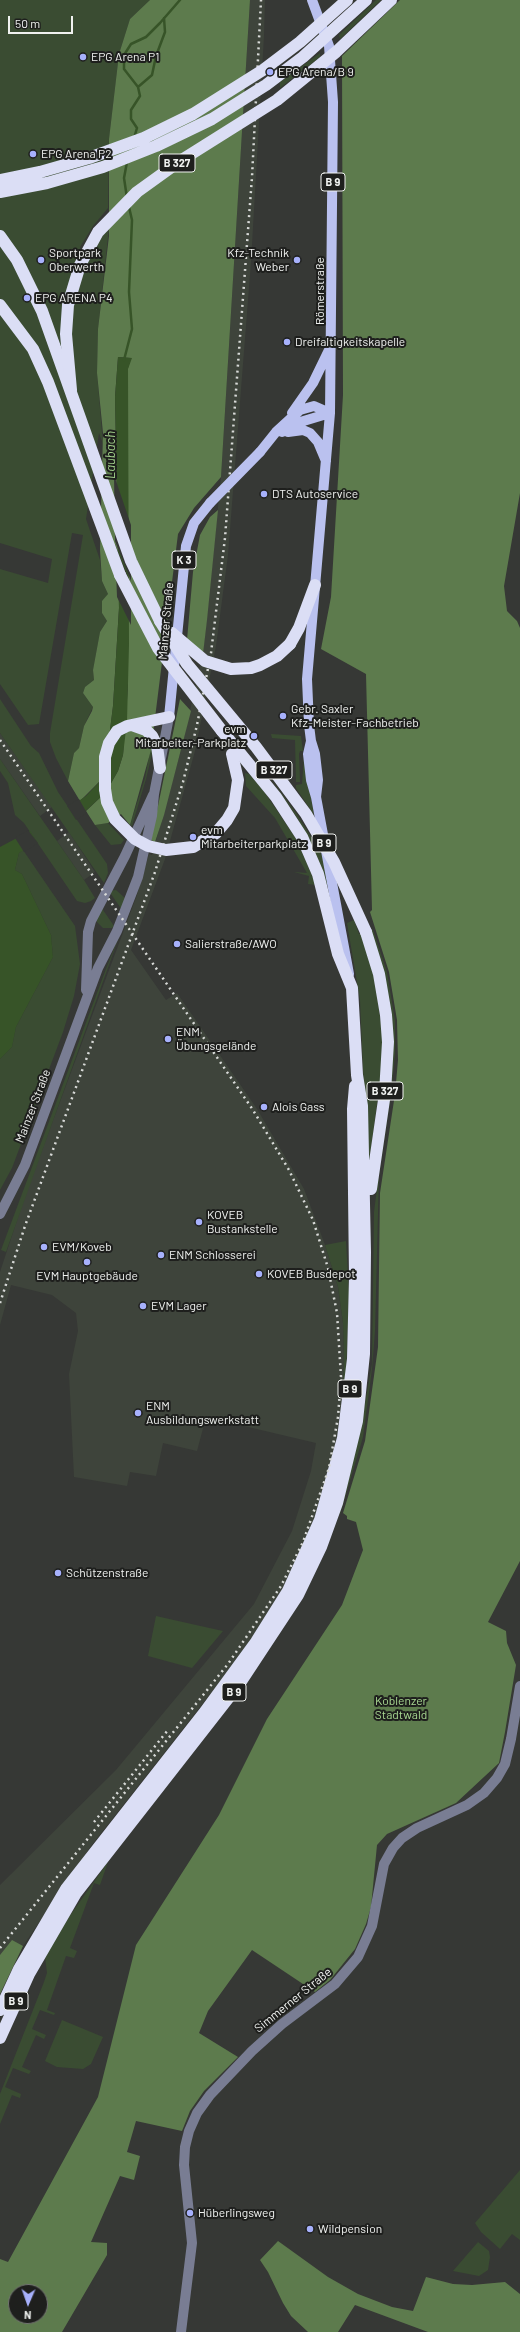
<!DOCTYPE html>
<html>
<head>
<meta charset="utf-8">
<style>
  body { margin:0 }
  #map { position:relative; width:520px; height:2332px; overflow:hidden; background:#363835; font-family:Barlow,sans-serif }
  canvas { display:block }
  .north { position:absolute; left:8px; top:2284px; width:40px; height:40px; box-sizing:border-box; background:#1e1f1d; border:1px solid #727371; border-radius:50%; rotate:182deg; font-size:11px; font-weight:700; line-height:16px; text-align:center; color:#f0f2f0 }
  .north::after { content:''; display:block; margin:auto; width:14px; height:18px; background:#a7b1fc; clip-path:polygon(50% 0,100% 100%,50% 72%,0 100%) }
  .scale { position:absolute; left:8px; top:16px; width:65px; height:18px; box-sizing:border-box; border:2px solid #f0f2f0; border-top:0; padding-left:5px; font-size:12px; line-height:14px; white-space:nowrap; color:#f0f2f0; -webkit-text-stroke:3px #1e1f1d; paint-order:stroke }
</style>
</head>
<body>
<div id="map">
<canvas width="520" height="2332"></canvas>
<div class="north">N</div>
<div class="scale">50 m</div>
</div>
<script>
const g = document.querySelector('canvas').getContext('2d');
g.lineJoin = 'round';
function paint(path, color) {
  g.fillStyle = color;
  g.fill(path, 'evenodd');
}
function poly(rows) {
  const path = new Path2D();
  for (const r of rows) {
    path.moveTo(r[0], r[1]);
    for (let i = 2; i < r.length; i += 2) path.lineTo(r[i], r[i + 1]);
  }
  return path;
}
function trace(path, color, width, dash) {
  g.strokeStyle = color;
  g.lineWidth = width;
  g.lineCap = dash ? 'butt' : 'round';
  g.setLineDash(dash || []);
  g.stroke(path);
}
function label(font, color, halo, rows, align = 'center') {
  g.font = font + ' Barlow,sans-serif';
  g.lineWidth = 4;
  g.setLineDash([]);
  g.textBaseline = 'middle';
  g.strokeStyle = halo;
  g.fillStyle = color;
  for (const [text, x, y, turn = 0] of rows) {
    g.save();
    g.translate(x, y);
    g.rotate((+turn || 0) * Math.PI / 180);
    g.textAlign = isNaN(turn) ? turn : align;
    if (halo) g.strokeText(text, 0, 0);
    g.fillText(text, 0, 0);
    g.restore();
  }
}
const built = poly([
  [250,0,265,0,264,36,251,262,228,555,216,646,195,751,165,859,131,950,166,1000,177,993,257,1109,304,1189,325,1245,338,1287,343,1323,344,1358,342,1407,335,1455,315,1523,284,1589,237,1660,91,1846,23,1946,0,1994,0,1885,116,1770,254,1604,292,1531,311,1471,316,1443,206,1417,197,1451,163,1443,156,1476,130,1472,127,1486,74,1477,69,1374,78,1331,76,1313,52,1295,11,1285,0,1325,0,1272,26,1193,137,895,149,854,152,855,181,750,203,654,221,477],
  [0,733,52,807,40,816,0,759],
  [69,832,95,872,84,880,57,841]
]);
const green = poly([
  [0,0,150,0,130,19,119,54,109,139,108,208,93,226,80,247,82,272,98,241,109,228,98,329,97,373,103,444,99,433,86,519,100,560,102,581,108,594,102,613,107,621,100,632,93,670,94,680,85,687,83,693,93,707,84,726,79,748,74,753,68,781,56,758,50,742,50,733,83,535,72,533,39,724,28,725,0,684,0,569,48,583,52,559,0,543],
  [376,0,381,0,340,39,339,35],
  [320,53,320,57,280,88,280,82],
  [0,699,31,746,39,753,58,792,107,864,108,873,104,883,0,733],
  [271,734,301,736,303,751,300,751,299,754,300,782,296,782,295,740,272,738],
  [151,746,153,750,146,779,132,826,130,825,145,778],
  [304,757,314,815,296,788,296,785,302,784],
  [0,759,84,880,95,898,91,901,85,903,77,901,24,823,15,815,8,783,0,771],
  [245,773,249,774,261,787,297,840,316,885,308,884,309,876,294,872,307,873,275,818,246,786],
  [271,779,296,813,318,848,322,856,329,886,327,886,298,819],
  [108,823,124,840,121,844,111,845,95,825],
  [23,850,75,926,80,964,74,996,63,1032,12,1168,0,1190,0,1059,12,1047,16,1027,53,957,51,935,22,874,15,870,19,853],
  [116,890,125,898,122,910,109,891],
  [101,907,114,926,112,928,103,928,97,922,97,918],
  [354,920,359,934,362,934,376,983,383,1040,381,1075,369,1163,367,1163,360,1000,347,923],
  [373,930,387,972,395,1020,395,1054,391,1095,379,1175,375,1331,372,1369,363,1437,340,1514,338,1513,361,1426,372,1364,374,1212,390,1088,371,931],
  [120,934,6,1252,1,1250,106,969],
  [346,1241,349,1293,346,1376,342,1407,344,1358,343,1323,338,1287,325,1245],
  [156,1616,196,1625,223,1631,192,1668,148,1656],
  [108,1862,100,1885,94,1883,70,1948,77,1951,74,1958,66,1956,47,2010,55,2013,54,2015,40,2010,32,2029,46,2035,44,2039,36,2035,22,2067,31,2071,29,2074,13,2068,5,2087,21,2094,20,2098,12,2095,0,2124,0,2094,44,1982,47,1973,45,1956,59,1931],
  [62,2020,103,2037,91,2064,83,2069,57,2067,45,2061],
  [520,2170,520,2240,512,2234,500,2249,481,2232,475,2223],
  [478,2242,489,2251,490,2257,488,2270,479,2276,453,2271]
]);
const forest = poly([
  [150,0,250,0,221,477,194,508,178,534,151,750,130,825,121,814,108,823,95,825,86,811,106,792,118,771,123,755,128,686,128,368,131,358,118,357,115,397,119,608,113,706,106,762,101,780,80,801,68,781,74,753,79,748,84,726,92,711,93,707,83,693,85,687,94,680,93,670,100,632,107,621,102,613,102,601,108,594,102,581,100,550,103,433,97,373,98,329,109,236,109,139,119,54,130,19],
  [400,0,520,0,520,493,504,586,507,611,517,621,520,628,520,1561,488,1622,506,1631,507,1643,516,1665,505,1732,499,1763,456,1803,387,1834,377,1845,371,1907,366,1924,355,1949,330,1980,315,1992,252,1950,208,2011,199,2033,238,2057,204,2091,190,2111,182,2131,136,2121,127,2152,140,2156,134,2180,120,2176,91,2242,107,2243,107,2255,62,2332,0,2332,0,2259,8,2262,98,2097,136,1945,219,1815,267,1719,342,1605,363,1550,356,1522,347,1519,347,1516,343,1513,365,1441,378,1347,380,1193,395,1094,398,1060,397,1020,389,972,370,912,372,910,366,674,321,649,331,597,343,395,342,56],
  [16,2292,40,2292,40,2316,16,2316],
  [218,510,207,620,203,654,187,640,193,572,200,535,210,517],
  [180,699,191,711,164,815,155,842,151,840],
  [12,1940,23,1946,0,1994,0,1955],
  [278,2241,328,2277,358,2294,392,2307,413,2311,426,2277,453,2284,472,2285,505,2282,520,2294,520,2332,428,2332,355,2305,338,2332,308,2332,291,2316,283,2303,268,2272,260,2260]
]);
const water = poly([
  [118,357,132,358,128,369,129,645,127,721,123,755,118,771,106,792,89,808,75,819,68,808,86,796,101,780,106,762,113,706,119,608,115,397],
  [30,831,37,842,19,853,15,870,22,874,51,935,53,957,16,1027,12,1047,0,1059,0,847]
]);
const pier = poly([
  [114,475,131,525,131,581,115,541],
  [115,544,131,584,131,625,117,597],
  [79,799,87,813,76,820,67,806],
  [28,830,38,843,24,852,15,838]
]);
const stream = poly([
  [138,87,152,75,156,56,165,32,164,18],
  [134,138,137,128,131,119,131,110,140,96,138,87,124,69,124,55,131,44,146,37,160,23,180,0],
  [127,198,124,178,127,162],
  [124,360,132,329,129,292,132,220,129,207]
]);
const minor = poly([
  [86,990,88,932,91,921,125,856,153,795],
  [0,1214,25,1165,98,968,117,931,138,877,152,816,154,794,169,717],
  [181,2332,192,2243,184,2165,185,2147,189,2131,197,2113,210,2095,252,2051,282,2024,335,1984,358,1957,372,1926,384,1864,393,1848,402,1838,417,1828,467,1805,484,1793,497,1778,505,1764,511,1739,520,1686]
]);
const major = poly([
  [312,0,329,46,333,102,330,413,307,679,309,725,311,741,315,754,318,780,316,797],
  [292,413,313,383,330,348],
  [282,432,297,423,330,413],
  [288,432,303,430,310,433,318,442,326,461],
  [260,452,276,432,300,410,314,406,330,413],
  [169,717,186,546,194,523,210,503],
  [311,741,308,754,311,780,316,797,349,974]
]);
const highway = poly([
  [0,236,17,260,42,311,131,561,160,621],
  [0,305,33,349,48,382,120,575],
  [290,644,299,628,315,585],
  [132,725,146,730,152,736,157,746,160,768],
  [105,789,105,757,109,743,117,731,127,726,169,717],
  [366,932,379,974,386,1015,388,1042,385,1093,371,1189],
  [0,2010,19,1969,66,1889,204,1713,256,1642,288,1591,320,1520,343,1438,353,1359,355,1277,353,1109,355,1086],
  [0,2038,29,1974,76,1893,240,1683,298,1595,321,1547,337,1503,357,1421,364,1354,365,1252,362,1106,357,1075,352,988,338,954,318,874,302,837,276,797,222,731]
]);
const rail = poly([
  [0,740,253,1110,289,1170,313,1220,328,1268,337,1313,341,1377,338,1417,329,1468,303,1542,281,1586,228,1664,0,1948],
  [0,1303,25,1226,155,872,183,782,197,725,211,653,225,538,252,177,261,0],
  [94,1822,168,1730]
]);
const majorBridge = poly([
  [210,503,260,452]
]);
const highwayBridge = poly([
  [0,180,40,172,89,158,144,138,193,114,263,70,300,42,347,0],
  [0,192,47,183,103,167,156,146,212,119,266,85,303,57,366,0],
  [71,390,66,334,68,305,80,265,98,232,137,192,180,161,277,100,336,52,391,0],
  [120,575,158,648,222,731],
  [160,621,187,664,256,747,306,814,334,862,366,932],
  [172,633,205,661,231,669,251,668,260,665,277,656,290,644],
  [105,789,107,802,115,819,135,839,148,846,166,850,193,847,216,833,227,820,234,808,238,780,232,754]
]);
const markers = [
  [83,57,4,"#a7b1fc"],
  [270,72,4,"#a7b1fc"],
  [33,154,4,"#a7b1fc"],
  [41,260,4,"#a7b1fc"],
  [297,260,4,"#a7b1fc"],
  [27,298,4,"#a7b1fc"],
  [287,342,4,"#a7b1fc"],
  [264,494,4,"#a7b1fc"],
  [283,716,4,"#a7b1fc"],
  [254,736,4,"#a7b1fc"],
  [193,837,4,"#a7b1fc"],
  [177,944,4,"#a7b1fc"],
  [168,1039,4,"#a7b1fc"],
  [264,1107,4,"#a7b1fc"],
  [199,1222,4,"#a7b1fc"],
  [44,1247,4,"#a7b1fc"],
  [161,1255,4,"#a7b1fc"],
  [87,1262,4,"#a7b1fc"],
  [259,1274,4,"#a7b1fc"],
  [143,1306,4,"#a7b1fc"],
  [138,1413,4,"#a7b1fc"],
  [58,1573,4,"#a7b1fc"],
  [190,2213,4,"#a7b1fc"],
  [310,2229,4,"#a7b1fc"]
];
const shields = [
  [177,163,36],
  [333,182,24],
  [184,560,24],
  [274,770,36],
  [324,843,24],
  [385,1091,36],
  [350,1389,24],
  [234,1692,24],
  [16,2001,24]
];
const shieldNames = [
  ["B 327",177,163],
  ["B 9",333,182],
  ["K 3",184,560],
  ["B 327",274,770],
  ["B 9",324,843],
  ["B 327",385,1091],
  ["B 9",350,1389],
  ["B 9",234,1692],
  ["B 9",16,2001]
];
const poiNames = [
  ["EPG Arena P1",91,57],
  ["EPG Arena/B 9",278,72],
  ["EPG Arena P2",41,154],
  ["Sportpark",49,253],
  ["Oberwerth",49,267],
  ["Kfz-Technik",289,253,"right"],
  ["Weber",289,267,"right"],
  ["EPG ARENA P4",35,298],
  ["Dreifaltigkeitskapelle",295,342],
  ["DTS Autoservice",272,494],
  ["Gebr. Saxler",291,709],
  ["Kfz-Meister-Fachbetrieb",291,723],
  ["evm",246,729,"right"],
  ["Mitarbeiter-Parkplatz",246,743,"right"],
  ["evm",201,830],
  ["Mitarbeiterparkplatz",201,844],
  ["Salierstraße/AWO",185,944],
  ["ENM",176,1032],
  ["Übungsgelände",176,1046],
  ["Alois Gass",272,1107],
  ["KOVEB",207,1215],
  ["Bustankstelle",207,1229],
  ["EVM/Koveb",52,1247],
  ["ENM Schlosserei",169,1255],
  ["KOVEB Busdepot",267,1274],
  ["EVM Hauptgebäude",87,1276,"center"],
  ["EVM Lager",151,1306],
  ["ENM",146,1406],
  ["Ausbildungswerkstatt",146,1420],
  ["Schützenstraße",66,1573],
  ["Hüberlingsweg",198,2213],
  ["Wildpension",318,2229]
];
const streetNames = [
  ["Römerstraße",320,291,-90],
  ["Mainzer Straße",166,621,-85],
  ["Mainzer Straße",33,1106,-69],
  ["Simmerner Straße",293,2000,-39]
];
const parkNames = [
  ["Koblenzer",401,1701],
  ["Stadtwald",401,1715]
];
const waterNames = [
  ["Laubach",111,455,-90]
];
paint(built, '#3e443b');
paint(green, '#3a4c32');
paint(forest, '#5d7b4d');
paint(water, '#375428');
paint(pier, '#363835');
trace(stream, '#375428', 2.5);
trace(minor, '#797d93', 10);
trace(major, '#bac1ef', 10);
trace(highway, '#dbdef5', 12);
trace(rail, '#d8dad8', 2.5, [2, 4]);
trace(majorBridge, '#bac1ef', 10);
trace(highwayBridge, '#dbdef5', 12);
for (const [x, y, r, color] of markers) {
  const dot = new Path2D();
  dot.arc(x, y, r, 0, 2 * Math.PI);
  g.fillStyle = color;
  g.fill(dot);
  trace(dot, '#1e1f1d', 1.5);
}
for (const [x, y, w] of shields) {
  const box = new Path2D();
  box.roundRect(x - w / 2, y - 9, w, 18, 3);
  g.fillStyle = '#1e1f1d';
  g.fill(box);
  trace(box, '#f0f2f0', 1);
}
label('bold 11px', '#f0f2f0', null, shieldNames);
label('12px', '#f0f2f0', '#1e1f1d', poiNames, 'left');
label('12px', '#f0f2f0', '#1e1f1d', streetNames);
label('12px', '#a9d992', '#1e1f1d', parkNames);
label('italic 13px', '#a3d28c', '#1e1f1d', waterNames);
</script>
</body>
</html>
